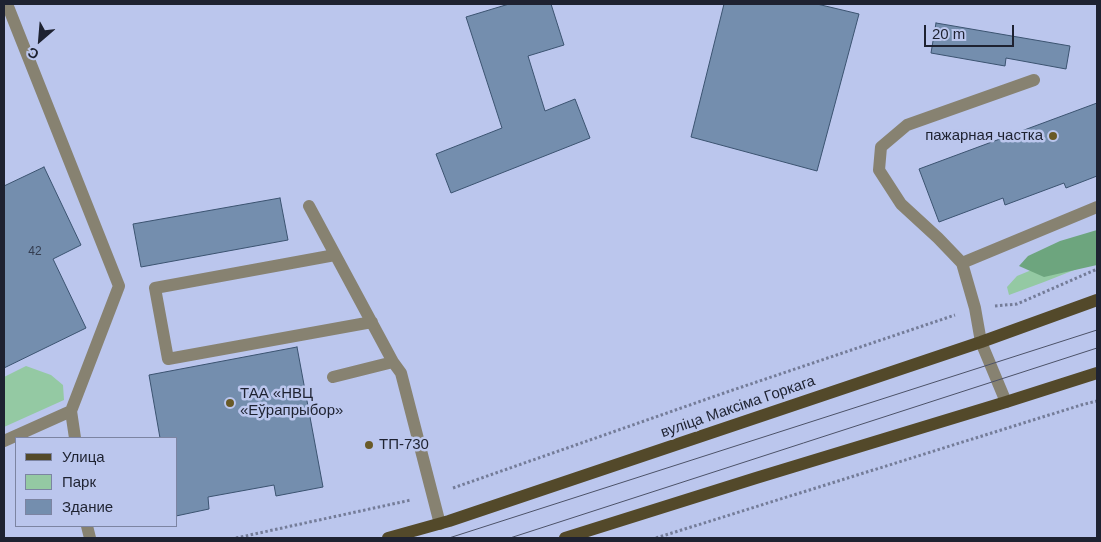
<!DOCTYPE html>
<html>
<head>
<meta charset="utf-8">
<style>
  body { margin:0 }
  #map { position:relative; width:1101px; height:542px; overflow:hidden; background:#bbc6ed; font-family:Arial,sans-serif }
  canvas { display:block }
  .frame { position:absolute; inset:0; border:5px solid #1e2231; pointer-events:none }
  .legend { position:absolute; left:15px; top:437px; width:162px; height:90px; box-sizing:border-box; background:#bbc6ed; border:1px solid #7c84a2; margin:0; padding:6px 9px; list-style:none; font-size:15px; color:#1e2231 }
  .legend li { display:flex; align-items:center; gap:10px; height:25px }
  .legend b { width:25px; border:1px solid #7c84a2 }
  .north { position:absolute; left:15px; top:15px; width:50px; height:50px; -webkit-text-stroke:4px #bbc6ed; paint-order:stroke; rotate:207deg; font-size:14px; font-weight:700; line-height:20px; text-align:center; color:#1e2231 }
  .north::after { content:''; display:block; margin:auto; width:18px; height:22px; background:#1e2231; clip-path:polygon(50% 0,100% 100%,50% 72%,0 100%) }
  .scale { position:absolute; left:924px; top:25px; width:90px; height:22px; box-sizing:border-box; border:2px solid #1e2231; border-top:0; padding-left:6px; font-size:15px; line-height:18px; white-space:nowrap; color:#1e2231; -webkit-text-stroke:4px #bbc6ed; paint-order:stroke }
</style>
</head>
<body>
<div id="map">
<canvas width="1101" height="542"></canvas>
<div class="frame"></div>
<ul class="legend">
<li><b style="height:6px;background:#53492a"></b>Улица</li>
<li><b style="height:14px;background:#94c9a3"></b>Парк</li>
<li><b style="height:14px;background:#748eae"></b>Здание</li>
</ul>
<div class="north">С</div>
<div class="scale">20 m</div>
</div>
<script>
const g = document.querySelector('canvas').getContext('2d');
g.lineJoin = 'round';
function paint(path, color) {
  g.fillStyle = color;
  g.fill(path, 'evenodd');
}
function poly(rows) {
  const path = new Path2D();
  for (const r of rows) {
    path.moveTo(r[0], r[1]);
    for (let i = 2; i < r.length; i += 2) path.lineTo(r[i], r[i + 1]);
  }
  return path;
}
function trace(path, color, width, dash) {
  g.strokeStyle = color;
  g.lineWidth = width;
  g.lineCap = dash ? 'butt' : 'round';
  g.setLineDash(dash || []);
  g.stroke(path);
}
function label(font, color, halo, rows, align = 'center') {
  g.font = font + ' Arial,sans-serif';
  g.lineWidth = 5;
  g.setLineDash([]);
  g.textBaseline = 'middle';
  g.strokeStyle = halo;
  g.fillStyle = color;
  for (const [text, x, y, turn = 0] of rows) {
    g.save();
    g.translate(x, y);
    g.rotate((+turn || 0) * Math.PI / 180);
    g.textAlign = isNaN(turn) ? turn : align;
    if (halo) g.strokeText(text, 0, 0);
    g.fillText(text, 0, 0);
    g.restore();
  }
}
const green = poly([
  [1097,243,1097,261,1044,282,1009,295,1007,287,1017,276],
  [26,366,51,375,63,385,64,400,4,427,4,377]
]);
const forest = poly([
  [1097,230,1097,265,1044,277,1019,266,1028,256,1060,241]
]);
const building = poly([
  [509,4,551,4,564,45,528,56,545,111,575,99,590,138,451,193,436,154,502,128,466,17,509,4],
  [724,4,817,4,859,14,817,171,691,137,724,4],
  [936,23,1070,46,1066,69,1006,58,1005,66,931,53,936,23],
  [1097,103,1097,176,1066,188,1064,183,1005,205,1003,198,939,222,919,169,1097,103],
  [44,167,81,245,53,259,86,328,4,368,4,186,44,167],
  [280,198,288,240,141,267,133,224,280,198],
  [297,347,323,487,276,496,274,485,208,497,209,509,176,516,176,438,160,438,149,375,297,347]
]);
const path = poly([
  [995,306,1017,304,1097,269],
  [453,488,724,393,955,315],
  [236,538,411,500],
  [656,538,1081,405,1097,401]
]);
const minor = poly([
  [7,4,119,286,71,411,75,438],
  [309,206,393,362],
  [335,255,155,288,168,359,372,322],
  [962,263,938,238,901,204,879,170,881,147,907,125,1034,80],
  [333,377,393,362,401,373,440,524],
  [1006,402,981,342,975,308,962,263,1097,207],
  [4,441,71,411],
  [87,526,90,538]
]);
const major = poly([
  [388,538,449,521,981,342,1097,300],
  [565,538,756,478,1006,402,1097,373]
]);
const tram = poly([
  [449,538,1097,330],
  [510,538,1097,348]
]);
const markers = [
  [1053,136,5,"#695a27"],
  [230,403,5,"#695a27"],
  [369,445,5,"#695a27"]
];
const numberNames = [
  ["42",35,252]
];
const poiNames = [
  ["пажарная частка",1043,136,"right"],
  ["ТАА «НВЦ",240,394],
  ["«Еўрапрыбор»",240,411],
  ["ТП-730",379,445]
];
const streetNames = [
  ["вуліца Максіма Горкага",738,407,-19]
];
paint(green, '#94c9a3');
paint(forest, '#6da57e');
paint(building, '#748eae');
trace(building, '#3b5370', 1);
trace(path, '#747c98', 3, [2.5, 2.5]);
trace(minor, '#878271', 12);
trace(major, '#53492a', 12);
trace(tram, '#4c5268', 1);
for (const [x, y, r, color] of markers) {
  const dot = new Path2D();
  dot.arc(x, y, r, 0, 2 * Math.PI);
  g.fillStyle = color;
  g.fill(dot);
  trace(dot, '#bbc6ed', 2);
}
label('12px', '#343d50', null, numberNames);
label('15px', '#1e2231', '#bbc6ed', poiNames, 'left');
label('15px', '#1e2231', '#bbc6ed', streetNames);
</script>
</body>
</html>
